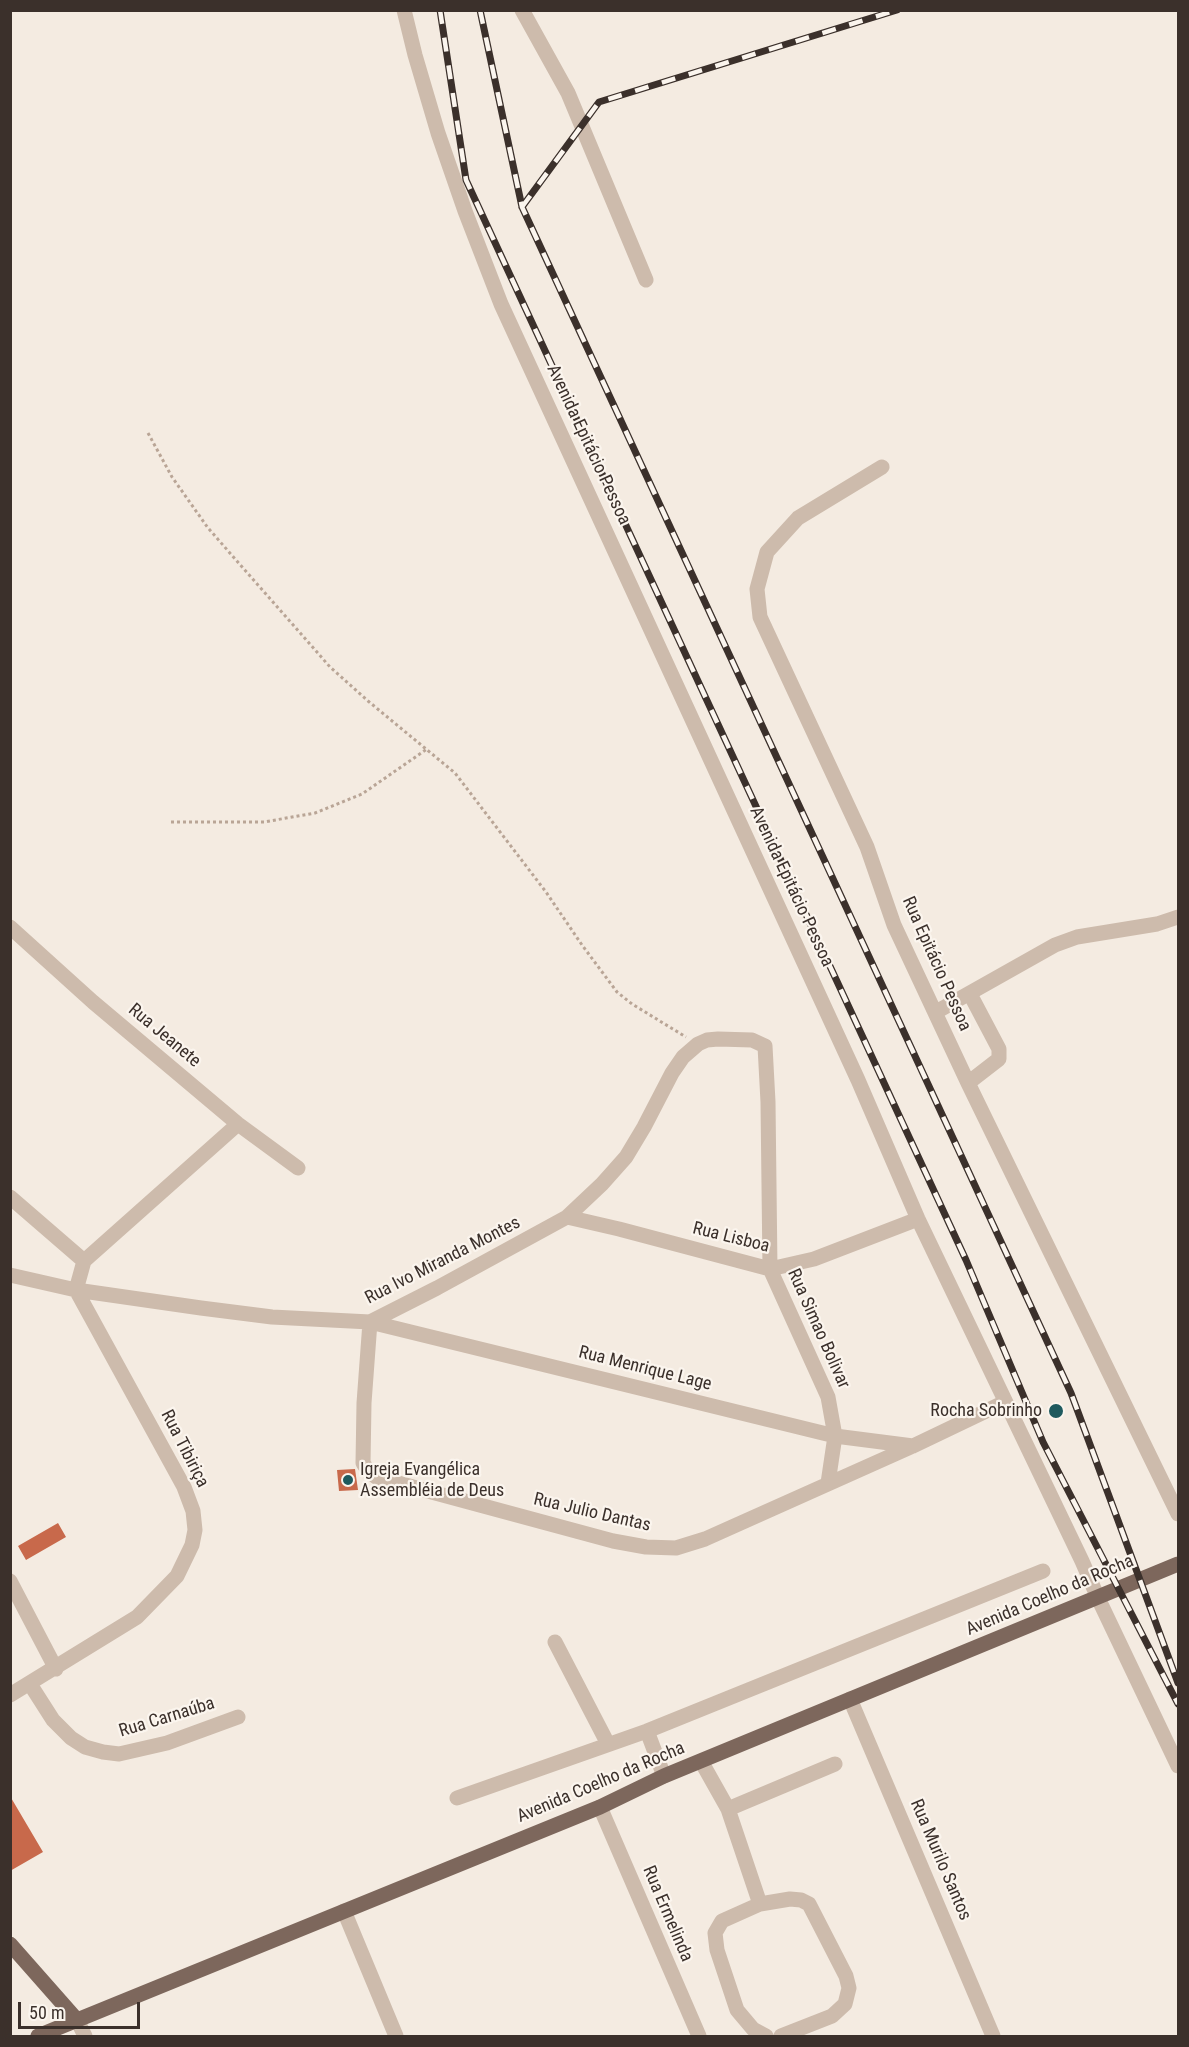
<!DOCTYPE html>
<html>
<head>
<meta charset="utf-8">
<style>
  body { margin:0 }
  #map { position:relative; width:1189px; height:2047px; overflow:hidden; background:#f4ebe1; font-family:"Roboto Condensed",sans-serif }
  canvas { display:block }
  .frame { position:absolute; inset:0; border:12px solid #3b302b; pointer-events:none }
  .scale { position:absolute; left:18px; top:2002px; width:122px; height:27px; box-sizing:border-box; border:3px solid #3b302b; border-top:0; padding-left:8px; font-size:18px; line-height:21px; white-space:nowrap; color:#3b302b; -webkit-text-stroke:4px #fbf5ee; paint-order:stroke }
</style>
</head>
<body>
<div id="map">
<canvas width="1189" height="2047"></canvas>
<div class="frame"></div>
<div class="scale">50 m</div>
</div>
<script>
const g = document.querySelector('canvas').getContext('2d');
g.lineJoin = 'round';
function paint(path, color) {
  g.fillStyle = color;
  g.fill(path, 'evenodd');
}
function poly(rows) {
  const path = new Path2D();
  for (const r of rows) {
    path.moveTo(r[0], r[1]);
    for (let i = 2; i < r.length; i += 2) path.lineTo(r[i], r[i + 1]);
  }
  return path;
}
function trace(path, color, width, dash) {
  g.strokeStyle = color;
  g.lineWidth = width;
  g.lineCap = dash ? 'butt' : 'round';
  g.setLineDash(dash || []);
  g.stroke(path);
}
function label(font, color, halo, rows, align = 'center') {
  g.font = font + ' "Roboto Condensed",sans-serif';
  g.lineWidth = 4.5;
  g.setLineDash([]);
  g.textBaseline = 'middle';
  g.strokeStyle = halo;
  g.fillStyle = color;
  for (const [text, x, y, turn = 0] of rows) {
    g.save();
    g.translate(x, y);
    g.rotate((+turn || 0) * Math.PI / 180);
    g.textAlign = isNaN(turn) ? turn : align;
    if (halo) g.strokeText(text, 0, 0);
    g.fillText(text, 0, 0);
    g.restore();
  }
}
const building = poly([
  [355,1469,358,1490,339,1491,337,1470],
  [58,1523,66,1537,26,1560,18,1546],
  [10,1796,43,1852,10,1871]
]);
const path = poly([
  [148,433,172,477,208,528,330,667,368,701,455,773,546,892,582,945,617,992,632,1004,686,1037],
  [171,822,264,822,315,813,362,794,427,749]
]);
const minor = poly([
  [404,10,415,55,438,133,465,211,501,304,858,1080,918,1219,1082,1561,1098,1598,1178,1766],
  [522,10,568,93,646,280],
  [882,467,798,518,767,552,757,589,760,617,867,847,894,925,968,1083,1178,1514],
  [10,927,93,1002,238,1124,298,1168],
  [936,1012,1055,945,1077,937,1157,924,1178,917],
  [968,1083,999,1059,999,1049,970,994],
  [10,1197,84,1261],
  [567,1217,619,1229,770,1269,814,1259,918,1219],
  [10,1275,76,1290,201,1308,272,1317,370,1322,437,1288,567,1217,602,1184,626,1157,644,1127,672,1073,683,1057,698,1044,707,1040,718,1039,752,1040,765,1046,768,1102,770,1269,828,1397,835,1436,828,1483],
  [913,1446,835,1436,370,1322,364,1403,363,1463,369,1472,376,1477,613,1541,646,1547,676,1548,705,1539,913,1446,1005,1402],
  [10,1581,56,1669],
  [555,1642,608,1744],
  [30,1684,53,1720,71,1738,85,1747,103,1752,119,1754,167,1743,238,1717],
  [10,1695,137,1617,177,1576,192,1545,195,1530,193,1511,184,1487,76,1290,84,1261,238,1124],
  [850,1699,993,2036],
  [701,1761,728,1809,760,1904],
  [664,1776,647,1731,1043,1571],
  [457,1798,647,1731],
  [600,1807,699,2036],
  [728,1809,835,1764],
  [344,1911,396,2036],
  [77,2020,85,2036],
  [766,2036,753,2029,737,2010,717,1950,715,1933,722,1921,760,1904,790,1899,801,1900,809,1904,846,1976,849,1988,845,2004,832,2016,781,2036]
]);
const major = poly([
  [10,1944,77,2020],
  [38,2036,600,1807,664,1776,1178,1564]
]);
const rail = poly([
  [440,10,466,180,966,1260,1043,1442,1178,1704],
  [480,10,522,207,1071,1393,1178,1683],
  [522,207,599,102,897,10]
]);
const markers = [
  [1056,1411,8,"#1f5a5e"],
  [348,1480,6,"#1f5a5e"]
];
const streetNames = [
  ["Avenida Epitácio Pessoa",588,445,65],
  ["Avenida Epitácio Pessoa",791,887,65],
  ["Rua Epitácio Pessoa",936,964,66],
  ["Rua Jeanete",164,1036,40],
  ["Rua Lisboa",731,1238,14],
  ["Rua Ivo Miranda Montes",443,1261,-27],
  ["Rua Simao Bolivar",818,1329,66],
  ["Rua Menrique Lage",645,1369,14],
  ["Rua Tibiriça",184,1449,63],
  ["Rua Julio Dantas",592,1513,13],
  ["Avenida Coelho da Rocha",1050,1596,-23],
  ["Rua Carnaúba",167,1718,-17],
  ["Avenida Coelho da Rocha",601,1783,-23],
  ["Rua Murilo Santos",940,1860,67],
  ["Rua Ermelinda",667,1914,67]
];
const poiNames = [
  ["Rocha Sobrinho",1042,1411],
  ["Igreja Evangélica",360,1470,"left"],
  ["Assembléia de Deus",360,1491,"left"]
];
paint(building, '#c8694b');
trace(path, '#b9a596', 3, [3, 3]);
trace(minor, '#cdbbac', 15);
trace(major, '#7d675c', 15);
trace(rail, '#3b302b', 7);
trace(rail, '#fbf5ee', 4.5, [14]);
for (const [x, y, r, color] of markers) {
  const dot = new Path2D();
  dot.arc(x, y, r, 0, 2 * Math.PI);
  g.fillStyle = color;
  g.fill(dot);
  trace(dot, '#fbf5ee', 2);
}
label('18px', '#3b302b', '#fbf5ee', streetNames);
label('18px', '#3b302b', '#fbf5ee', poiNames, 'right');
</script>
</body>
</html>
